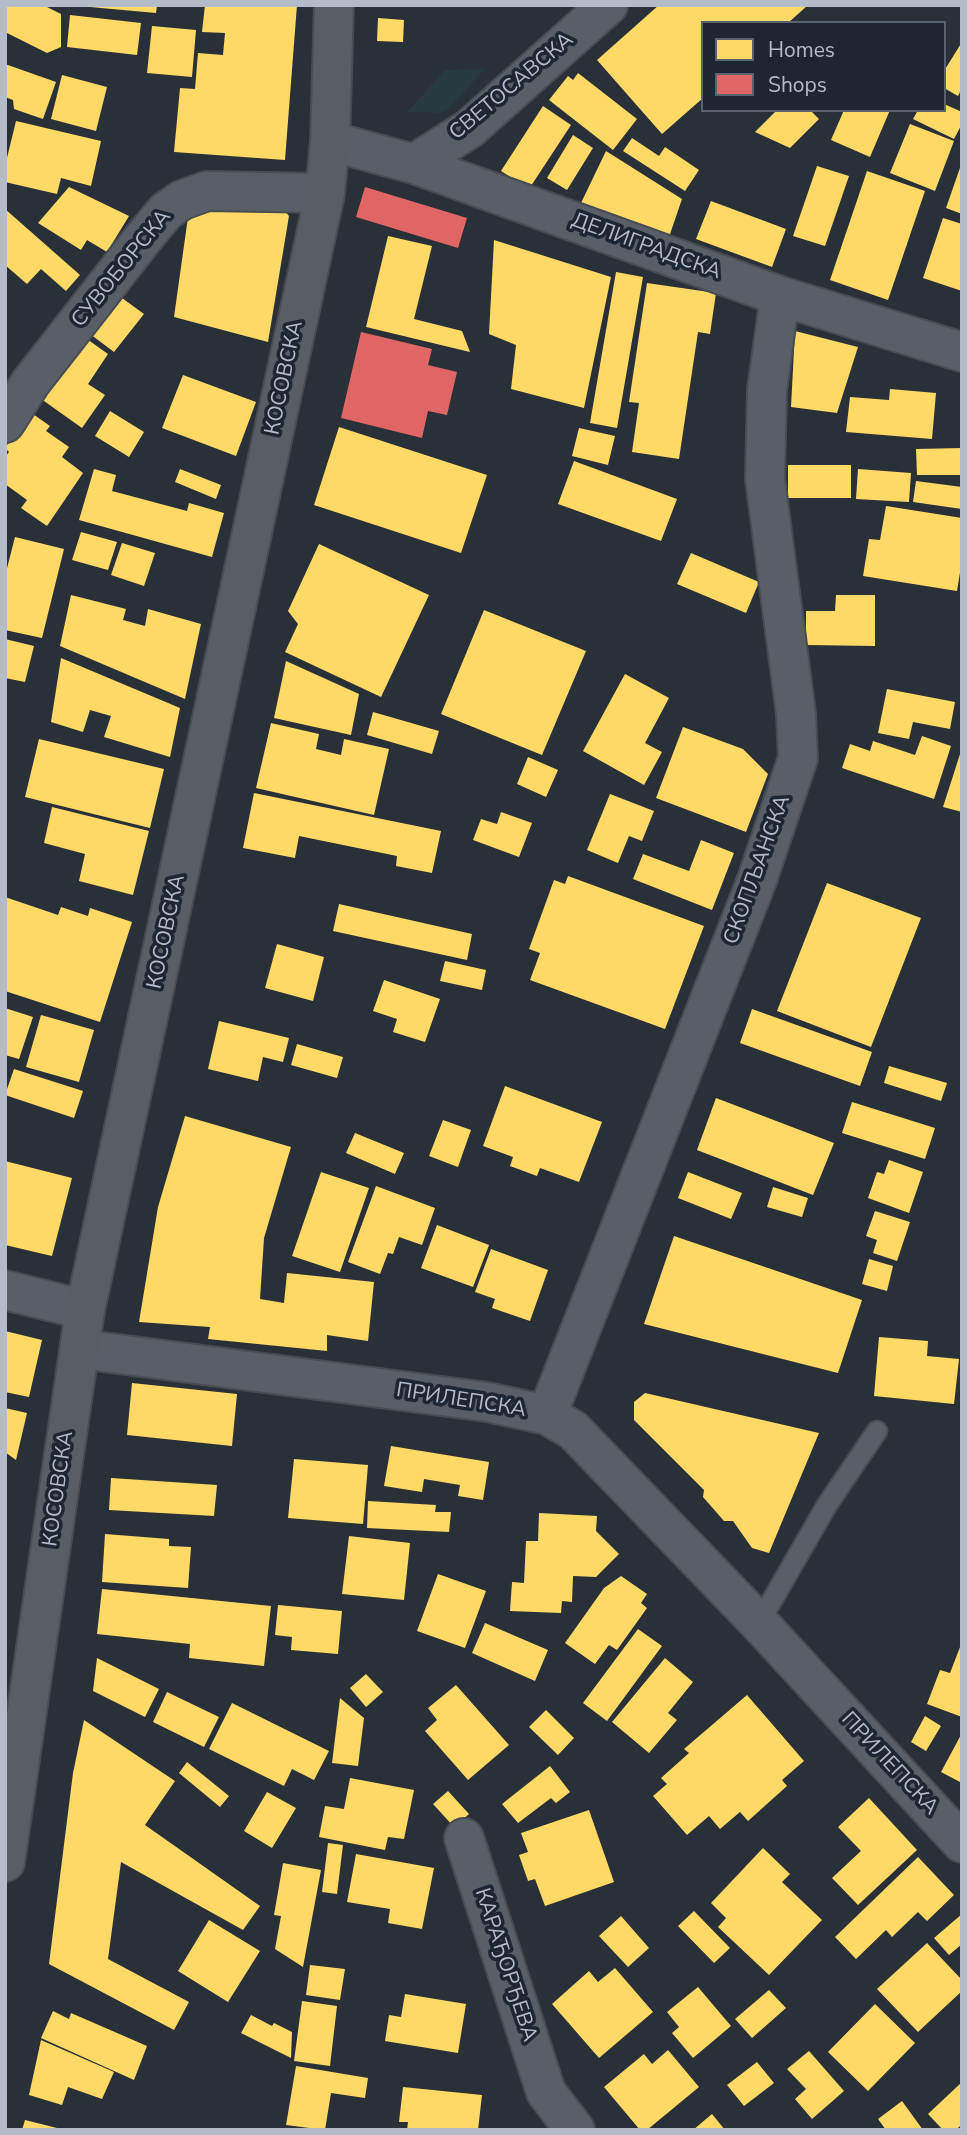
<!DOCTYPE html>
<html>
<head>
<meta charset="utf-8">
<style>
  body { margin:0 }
  #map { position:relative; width:967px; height:2135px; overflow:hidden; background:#2a3038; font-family:"Nunito Sans",sans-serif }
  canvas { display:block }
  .frame { position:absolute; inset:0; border:7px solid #b4bcc9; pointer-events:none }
  .legend { position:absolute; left:701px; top:21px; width:245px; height:91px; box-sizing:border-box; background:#1d2633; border:2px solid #59626f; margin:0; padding:9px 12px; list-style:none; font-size:21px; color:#b4bcc9 }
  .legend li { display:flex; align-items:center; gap:14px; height:35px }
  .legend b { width:35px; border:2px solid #59626f }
</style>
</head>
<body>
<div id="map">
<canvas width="967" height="2135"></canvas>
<div class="frame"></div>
<ul class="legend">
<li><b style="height:19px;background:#ffd966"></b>Homes</li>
<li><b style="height:19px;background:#e06666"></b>Shops</li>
</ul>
</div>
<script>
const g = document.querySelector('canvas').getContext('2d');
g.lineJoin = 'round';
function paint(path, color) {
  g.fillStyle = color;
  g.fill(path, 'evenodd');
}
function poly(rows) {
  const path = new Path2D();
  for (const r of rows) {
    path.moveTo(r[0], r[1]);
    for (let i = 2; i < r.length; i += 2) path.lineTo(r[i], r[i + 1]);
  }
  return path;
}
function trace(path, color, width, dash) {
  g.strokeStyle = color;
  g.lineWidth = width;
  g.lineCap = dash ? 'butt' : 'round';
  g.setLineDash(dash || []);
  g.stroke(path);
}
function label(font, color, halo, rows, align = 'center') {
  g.font = font + ' "Nunito Sans",sans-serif';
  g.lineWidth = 7;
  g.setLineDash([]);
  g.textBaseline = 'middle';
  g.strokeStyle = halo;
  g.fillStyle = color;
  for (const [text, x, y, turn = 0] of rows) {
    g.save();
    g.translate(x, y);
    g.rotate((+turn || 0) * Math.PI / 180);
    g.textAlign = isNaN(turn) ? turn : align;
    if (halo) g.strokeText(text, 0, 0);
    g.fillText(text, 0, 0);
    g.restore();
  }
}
const green = poly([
  [485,69,449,108,440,113,407,112,445,70]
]);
const homes = poly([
  [5,5,43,5,61,14,61,47,47,53,5,32],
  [91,5,157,5,156,13,90,7],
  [205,5,297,5,285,160,174,152,180,88,195,89,198,53,223,55,225,33,202,32],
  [659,5,808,5,788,23,703,23,703,98,662,134,597,60],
  [70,15,141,23,137,55,67,47],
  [378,18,404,20,403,42,377,41],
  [152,26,196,30,192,77,147,73],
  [962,42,962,88,958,96,944,88,944,71],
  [5,64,56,82,43,119,14,109,13,100,5,97],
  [578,73,637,119,613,150,549,100,568,76,573,80],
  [62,75,107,87,96,131,51,119],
  [944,104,962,112,962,124,954,139,913,119,918,110,944,110],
  [543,106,571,125,529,189,501,171],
  [777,110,810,110,819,119,790,148,755,132],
  [844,110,890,110,870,157,831,140],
  [16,121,101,141,91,186,61,178,57,194,5,182,5,166],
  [910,124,954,141,935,191,890,173],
  [573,135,593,148,567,190,547,178],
  [632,138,659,156,665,147,699,170,685,191,623,151],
  [606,151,682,199,669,237,581,203],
  [961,165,962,165,962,214,946,208],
  [817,166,849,176,825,246,793,236],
  [867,171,925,191,888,300,830,280],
  [69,187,129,216,107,252,87,240,81,250,38,223],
  [711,201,786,229,772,267,696,239],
  [280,205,289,216,268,342,174,317,189,210],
  [5,209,80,275,66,291,41,269,27,284,5,265],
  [943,218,962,224,962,291,923,278],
  [388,236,432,246,414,319,462,331,470,352,366,327],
  [494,240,611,277,584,408,511,389,516,345,489,334],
  [616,272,643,277,617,428,590,423],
  [647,283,716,293,710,334,698,332,679,459,632,452,639,403,629,402],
  [111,290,144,314,114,352,82,328],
  [795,331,858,347,837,413,791,407],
  [80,334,108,354,88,384,105,395,82,428,37,396],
  [183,375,256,402,236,456,162,428],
  [890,389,936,393,932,439,846,432,850,397,889,400],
  [110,411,144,432,129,457,95,436],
  [30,412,50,426,46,431,69,447,62,457,83,473,47,526,21,508,27,500,5,484,5,467,7,465,5,457,9,452,5,448],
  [339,427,487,475,461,553,314,505],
  [579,428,615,436,608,465,572,456],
  [962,448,962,475,917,475,916,449],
  [574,461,677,499,661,541,558,504],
  [788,465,851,465,851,498,788,498],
  [94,469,116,475,112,491,187,511,189,503,224,513,212,557,79,520],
  [180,469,221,485,216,499,175,482],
  [858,469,911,473,909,502,856,499],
  [916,481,962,487,962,509,913,502],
  [886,506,962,518,962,560,957,591,863,576,869,539,880,540],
  [81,532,117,542,108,570,72,560],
  [15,537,64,549,42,638,5,630,5,576],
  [122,543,155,553,144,586,111,575],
  [319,544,429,595,381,697,285,652,298,624,288,611],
  [691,553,759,582,746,613,677,584],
  [71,595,126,609,123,620,145,626,148,609,201,624,185,699,60,646],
  [836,595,875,595,875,646,806,645,806,611,835,611],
  [484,610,586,651,542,755,441,714],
  [5,639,34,646,25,682,5,678],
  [61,658,180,708,170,757,104,737,111,716,90,710,83,732,51,722],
  [286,661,359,694,351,735,274,718],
  [625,674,669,698,645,743,662,752,644,785,583,751],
  [887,689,955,702,950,729,913,722,909,739,878,733],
  [373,712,439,731,432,754,367,735],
  [271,723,319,734,316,749,341,755,344,739,389,749,374,815,256,788],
  [683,727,743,749,768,774,746,832,656,798],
  [922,736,951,746,934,799,842,768,850,744,870,751,873,741,915,755],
  [39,739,164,769,150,828,25,797],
  [961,751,962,751,962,812,943,807],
  [528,757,558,770,546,797,517,784],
  [254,793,441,831,432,873,396,866,397,856,299,836,295,858,243,848],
  [610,794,654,811,642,841,629,836,618,863,587,850],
  [52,807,149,831,133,895,79,881,85,854,44,843],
  [501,812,532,823,519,857,473,840,481,819,497,824],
  [701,840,734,853,712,910,633,879,643,854,689,871],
  [568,876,704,926,665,1029,530,980,540,953,529,949,554,880,565,884],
  [827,883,921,918,871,1047,777,1011],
  [5,897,58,915,61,907,88,916,90,908,132,922,100,1022,5,991],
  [339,904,472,934,467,960,333,931],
  [277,944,324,957,313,1001,265,988],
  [445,961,486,970,482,990,440,981],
  [384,980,440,999,425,1042,393,1032,397,1019,373,1011],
  [5,1008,33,1017,19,1059,5,1055],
  [752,1009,872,1052,860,1086,740,1043],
  [41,1015,94,1030,79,1082,26,1067],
  [219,1021,289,1038,283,1062,263,1057,258,1081,208,1069],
  [297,1044,343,1057,337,1078,291,1065],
  [889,1066,947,1083,941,1101,884,1083],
  [14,1069,83,1091,74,1118,5,1095],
  [505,1086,602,1122,579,1182,540,1168,537,1176,510,1166,513,1157,483,1146],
  [716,1098,834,1143,813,1195,697,1150],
  [852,1102,935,1128,925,1159,842,1133],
  [185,1116,291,1147,264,1238,260,1299,284,1303,287,1273,374,1282,368,1341,327,1335,327,1351,208,1339,210,1327,139,1322,158,1207],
  [443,1120,471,1130,458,1167,429,1156],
  [355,1133,404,1153,395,1174,346,1153],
  [889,1160,923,1172,909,1213,868,1198,877,1172,884,1174],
  [5,1161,72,1178,52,1256,5,1245],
  [321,1172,369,1188,340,1272,292,1256],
  [688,1172,742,1193,731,1219,678,1198],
  [376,1186,435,1208,422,1245,399,1237,393,1254,388,1253,380,1274,348,1262],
  [773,1187,808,1198,802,1217,767,1207],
  [875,1211,910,1222,897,1261,873,1253,877,1240,866,1236],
  [437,1225,489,1245,473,1287,421,1268],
  [674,1236,862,1300,838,1373,644,1324],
  [491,1249,548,1270,530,1321,492,1308,495,1299,475,1292],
  [869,1259,893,1266,887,1291,862,1284],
  [5,1331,42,1340,29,1397,5,1392],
  [879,1337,928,1341,927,1356,959,1359,954,1404,874,1396],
  [132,1383,237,1394,232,1446,127,1435],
  [645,1393,819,1433,769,1553,752,1548,733,1521,724,1521,703,1497,704,1490,634,1420,634,1402],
  [5,1408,27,1413,16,1460,5,1452],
  [391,1446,489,1462,483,1500,458,1496,460,1485,424,1479,422,1492,384,1486],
  [294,1459,368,1465,363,1524,288,1518],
  [111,1478,217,1485,214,1516,109,1510],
  [368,1501,436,1505,435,1512,451,1512,449,1532,367,1528],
  [539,1513,597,1516,596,1531,619,1554,596,1577,573,1576,572,1602,562,1601,561,1613,510,1611,512,1582,524,1583,526,1541,538,1541],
  [105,1534,169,1539,169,1546,191,1547,188,1588,102,1582],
  [349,1536,410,1543,404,1600,342,1594],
  [438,1574,486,1591,465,1648,417,1631],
  [621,1576,647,1594,641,1603,647,1608,617,1650,609,1645,595,1664,565,1643,604,1588],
  [102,1589,271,1606,264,1666,189,1658,190,1644,97,1634],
  [278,1605,342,1611,338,1654,291,1650,292,1637,275,1635],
  [485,1623,548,1650,535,1681,472,1653],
  [638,1629,662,1646,607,1721,583,1703],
  [962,1642,962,1717,927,1704,940,1670,950,1673],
  [97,1658,159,1689,145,1717,93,1691],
  [665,1658,693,1682,668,1713,677,1720,649,1753,612,1722],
  [366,1674,383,1692,366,1707,350,1688],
  [456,1685,509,1745,468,1780,425,1731,437,1720,428,1708],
  [167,1692,219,1717,204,1747,153,1722],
  [747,1695,804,1761,782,1780,787,1786,748,1821,740,1812,720,1829,709,1816,687,1835,653,1796,667,1784,661,1778,689,1753,684,1749],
  [340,1698,364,1718,358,1766,332,1763],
  [232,1703,329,1751,314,1780,292,1769,284,1786,209,1749],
  [546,1710,574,1738,558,1755,529,1727],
  [925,1716,941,1726,926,1751,911,1742],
  [84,1720,175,1781,145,1825,260,1906,243,1930,121,1862,108,1959,189,2002,174,2030,49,1964,73,1773],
  [962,1733,962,1778,960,1782,941,1772],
  [187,1762,229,1796,220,1807,179,1773],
  [550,1766,570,1792,556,1803,551,1798,518,1823,502,1804],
  [350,1778,414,1790,404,1839,388,1837,385,1850,319,1837,325,1806,344,1809],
  [448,1791,469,1814,454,1827,433,1804],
  [267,1792,296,1808,272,1848,244,1831],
  [869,1798,917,1850,858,1905,832,1878,861,1851,838,1827],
  [589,1810,614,1882,545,1906,535,1879,528,1881,519,1855,528,1852,521,1833],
  [328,1843,343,1845,337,1894,322,1892],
  [763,1848,790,1874,782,1882,822,1920,769,1975,718,1927,726,1918,711,1903],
  [356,1854,434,1868,422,1929,388,1923,390,1909,347,1902],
  [918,1857,954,1895,927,1921,918,1912,892,1937,886,1930,856,1959,835,1937],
  [283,1863,321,1870,303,1967,275,1949,281,1916,274,1915],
  [694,1911,730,1948,714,1963,678,1926],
  [962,1914,962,1944,949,1955,934,1938],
  [621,1916,649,1948,628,1967,599,1936],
  [209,1920,260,1951,228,2002,178,1971],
  [927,1943,962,1980,962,1991,918,2032,877,1989],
  [310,1965,345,1969,340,2000,306,1995],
  [615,1968,653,2012,599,2058,552,2004,589,1971,598,1982],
  [698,1987,731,2026,693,2058,672,2033,679,2027,667,2012],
  [769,1990,786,2008,752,2038,735,2019],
  [405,1994,466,2004,458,2053,385,2041,389,2015,401,2017],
  [302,2001,337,2006,330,2066,294,2061],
  [875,2004,915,2043,868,2091,828,2052],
  [53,2011,69,2019,71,2013,147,2046,134,2080,41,2038],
  [251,2015,272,2026,274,2023,292,2032,291,2058,241,2033],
  [41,2040,114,2072,102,2099,68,2087,62,2105,29,2095],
  [668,2050,699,2087,647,2130,640,2130,604,2087,644,2054,652,2064],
  [809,2051,844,2091,812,2119,795,2099,806,2089,787,2069],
  [757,2062,774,2083,744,2106,727,2085],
  [296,2066,368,2078,365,2098,331,2093,325,2130,286,2125],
  [962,2082,962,2124,956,2130,943,2130,928,2114],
  [403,2087,482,2095,478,2130,407,2130,408,2122,399,2122],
  [902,2101,923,2130,886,2130,878,2119],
  [712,2114,725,2130,693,2130],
  [25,2120,61,2129,61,2130,22,2130]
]);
const shops = poly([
  [365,187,467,218,458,248,356,217],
  [361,332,432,349,428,365,457,372,447,415,428,411,422,438,341,418]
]);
const lane = poly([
  [759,1623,827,1505,877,1431]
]);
const street = poly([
  [330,141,414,164,780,296,962,352],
  [414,164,469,129,608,5],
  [5,423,31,382,145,236,166,211,182,200,207,191,325,193],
  [5,1290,85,1310],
  [80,1349,487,1402,547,1415,573,1430,759,1623,962,1843],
  [547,1415,757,880,798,758,796,714,765,479,767,390,780,296],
  [464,1838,546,2092,575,2130]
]);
const secondary = poly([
  [5,1862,85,1310,325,193,330,141,334,5]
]);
const streetNames = [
  ["СВЕТОСАВСКА",512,87,-40],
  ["ДЕЛИГРАДСКА",646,247,20],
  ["СУВОБОРСКА",122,269,-51],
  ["КОСОВСКА",285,378,-78],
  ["СКОПЉАНСКА",758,870,-70],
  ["КОСОВСКА",167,932,-78],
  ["ПРИЛЕПСКА",461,1401,9],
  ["КОСОВСКА",59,1489,-82],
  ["ПРИЛЕПСКА",889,1764,47],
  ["КАРАЂОРЂЕВА",505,1965,72]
];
paint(green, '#273a3e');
paint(homes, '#ffd966');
paint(shops, '#e06666');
trace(lane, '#484c53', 23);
trace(street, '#484c53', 42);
trace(secondary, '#484c53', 42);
trace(lane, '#5a5e66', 19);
trace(street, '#5a5e66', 38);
trace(secondary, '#595d64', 38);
label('21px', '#b4bcc9', '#1d2633', streetNames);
</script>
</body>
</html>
